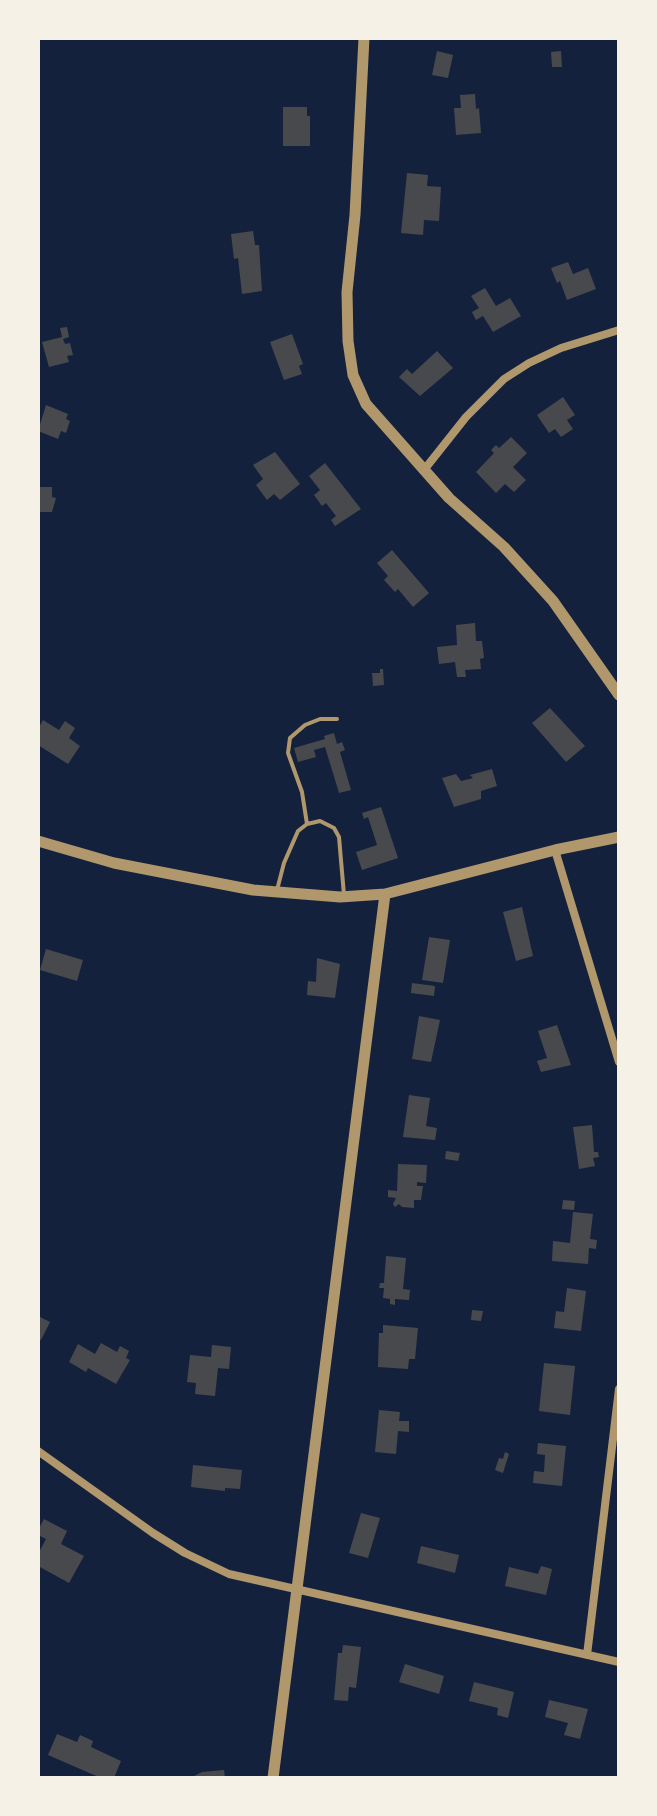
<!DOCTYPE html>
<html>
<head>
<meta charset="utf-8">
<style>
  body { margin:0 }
  #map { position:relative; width:657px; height:1816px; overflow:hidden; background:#14213d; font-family:"IBM Plex Sans",sans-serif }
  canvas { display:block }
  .frame { position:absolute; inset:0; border:40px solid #f6f1e7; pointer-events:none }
</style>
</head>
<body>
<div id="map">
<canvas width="657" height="1816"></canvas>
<div class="frame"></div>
</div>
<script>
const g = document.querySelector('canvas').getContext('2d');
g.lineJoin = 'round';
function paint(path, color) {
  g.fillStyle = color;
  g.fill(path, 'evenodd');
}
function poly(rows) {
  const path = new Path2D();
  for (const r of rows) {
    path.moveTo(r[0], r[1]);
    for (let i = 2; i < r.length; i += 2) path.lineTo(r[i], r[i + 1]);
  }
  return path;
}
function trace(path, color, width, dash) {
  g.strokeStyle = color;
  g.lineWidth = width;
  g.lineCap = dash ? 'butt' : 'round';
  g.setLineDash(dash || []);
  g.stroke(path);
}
const building = poly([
  [437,51,453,55,448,78,432,75],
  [561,51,562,67,552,67,551,52],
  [475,94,476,109,479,108,481,133,456,135,454,108,461,108,460,95],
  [283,107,307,107,307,116,310,116,310,146,283,146],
  [407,173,428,175,427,186,441,187,439,221,424,220,423,235,401,233],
  [253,231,255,245,259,245,262,291,242,294,238,258,234,259,231,234],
  [568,262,573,274,588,268,596,289,567,300,560,281,557,283,551,268],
  [485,288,496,306,510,298,521,316,493,332,483,316,476,320,472,312,479,308,471,296],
  [67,327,69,337,63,339,65,344,70,343,73,355,67,356,69,362,49,367,42,342,62,337,60,328],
  [292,334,303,364,299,366,302,374,284,380,270,342],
  [437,351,453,368,420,396,399,377,407,369,412,374],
  [563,397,575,415,567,420,573,429,561,437,555,429,549,433,537,415],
  [46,405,68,414,66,419,70,421,66,433,61,431,58,439,38,431],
  [511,437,527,453,513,467,526,480,514,492,505,484,496,493,476,472,494,453,491,450,496,445,499,448],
  [275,452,300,484,280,500,274,494,267,500,256,485,263,479,253,465],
  [325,463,361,509,335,526,331,520,336,516,326,503,322,506,314,495,320,490,309,476],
  [38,487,52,487,52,497,56,498,52,512,38,512],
  [392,550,429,593,413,607,398,589,395,592,384,580,388,576,377,563],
  [475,623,476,641,482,641,484,658,480,659,481,669,465,670,466,677,457,677,455,662,439,664,437,647,457,645,456,625],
  [380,669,383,669,384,685,373,686,372,673,380,673],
  [550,708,585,746,566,762,532,723],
  [43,720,59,730,65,721,75,728,69,738,80,746,68,764,38,745,38,729],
  [334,733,337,744,342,742,345,750,340,752,351,790,339,793,325,747,314,750,316,757,298,762,294,748,325,739,324,736],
  [492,769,497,786,481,791,481,799,454,807,442,778,456,774,461,781,473,778,470,775],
  [381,807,398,858,362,870,356,852,377,845,368,817,364,819,362,813],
  [522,907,533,956,516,961,503,912],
  [429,937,450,940,443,983,422,980],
  [46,949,83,960,77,981,40,970],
  [317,958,340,964,335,998,307,995,308,981,316,982],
  [412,983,435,986,434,996,411,993],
  [419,1016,440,1020,431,1062,412,1059],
  [557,1025,571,1065,541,1072,537,1061,547,1058,538,1031],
  [409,1095,430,1098,426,1126,437,1128,435,1140,403,1137],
  [592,1125,594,1152,598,1152,599,1157,593,1158,595,1166,579,1169,573,1127],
  [446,1151,460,1153,458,1161,445,1159],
  [398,1164,427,1165,426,1183,417,1182,417,1186,423,1186,421,1200,414,1200,414,1208,402,1207,399,1204,395,1207,393,1204,396,1198,388,1197,388,1190,397,1191],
  [563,1200,575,1201,574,1210,562,1209],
  [573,1212,593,1214,590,1239,597,1240,596,1249,589,1248,588,1264,552,1261,553,1241,570,1243],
  [386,1256,406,1258,403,1289,410,1290,409,1300,395,1299,395,1305,390,1304,390,1299,383,1298,384,1288,379,1288,380,1283,384,1283],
  [567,1288,586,1291,581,1331,554,1328,556,1311,564,1312],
  [472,1310,483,1311,481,1321,471,1320],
  [38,1316,50,1322,41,1340,38,1338],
  [383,1325,418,1328,415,1359,409,1359,408,1369,378,1367,379,1333,383,1333],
  [101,1343,117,1352,120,1346,129,1351,126,1358,130,1360,116,1384,88,1368,86,1372,69,1362,78,1344,95,1354],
  [212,1345,231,1347,229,1369,218,1368,215,1396,195,1394,196,1383,187,1382,190,1355,211,1357],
  [544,1363,575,1366,570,1415,539,1411],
  [379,1410,400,1412,399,1421,409,1421,409,1432,398,1431,396,1454,375,1452],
  [538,1443,566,1446,562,1486,533,1483,534,1471,544,1472,545,1455,537,1454],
  [505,1452,509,1454,503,1473,495,1470,499,1458,503,1459],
  [193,1465,242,1470,240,1489,225,1488,225,1491,191,1487],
  [361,1513,380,1518,368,1558,349,1553],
  [44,1519,67,1531,61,1544,84,1556,69,1583,38,1566,38,1554,46,1539,38,1535,38,1530],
  [421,1546,459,1555,455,1573,417,1563],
  [541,1566,552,1569,546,1595,505,1586,509,1567,538,1574],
  [343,1645,361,1647,356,1688,349,1687,348,1701,334,1700,338,1653,342,1653],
  [405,1664,444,1676,439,1694,399,1682],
  [474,1682,514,1692,508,1718,497,1715,498,1708,469,1701],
  [549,1700,588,1709,580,1739,564,1735,568,1723,545,1717],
  [57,1734,77,1742,80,1735,93,1741,91,1747,121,1761,114,1778,101,1778,48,1755],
  [224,1770,225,1778,190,1778,202,1772]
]);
const service = poly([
  [307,824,302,792,288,753,290,738,305,725,320,719,337,719],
  [277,890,284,863,298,831,307,824,320,821,334,828,339,837,344,895]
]);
const minor = poly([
  [424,470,466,417,504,379,529,363,561,348,619,330],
  [555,850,619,1062],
  [38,1451,153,1533,185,1553,229,1574,619,1662],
  [587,1655,619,1389]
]);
const tertiary = poly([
  [364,38,355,215,347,292,348,341,353,375,366,404,449,498,504,547,553,601,619,695],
  [38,841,114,863,253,890,340,897,385,894,555,850,619,837],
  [273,1778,385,894]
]);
paint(building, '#48494c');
trace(service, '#b1986c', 4);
trace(minor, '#b1986c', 8);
trace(tertiary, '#b1986c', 11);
</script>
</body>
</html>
